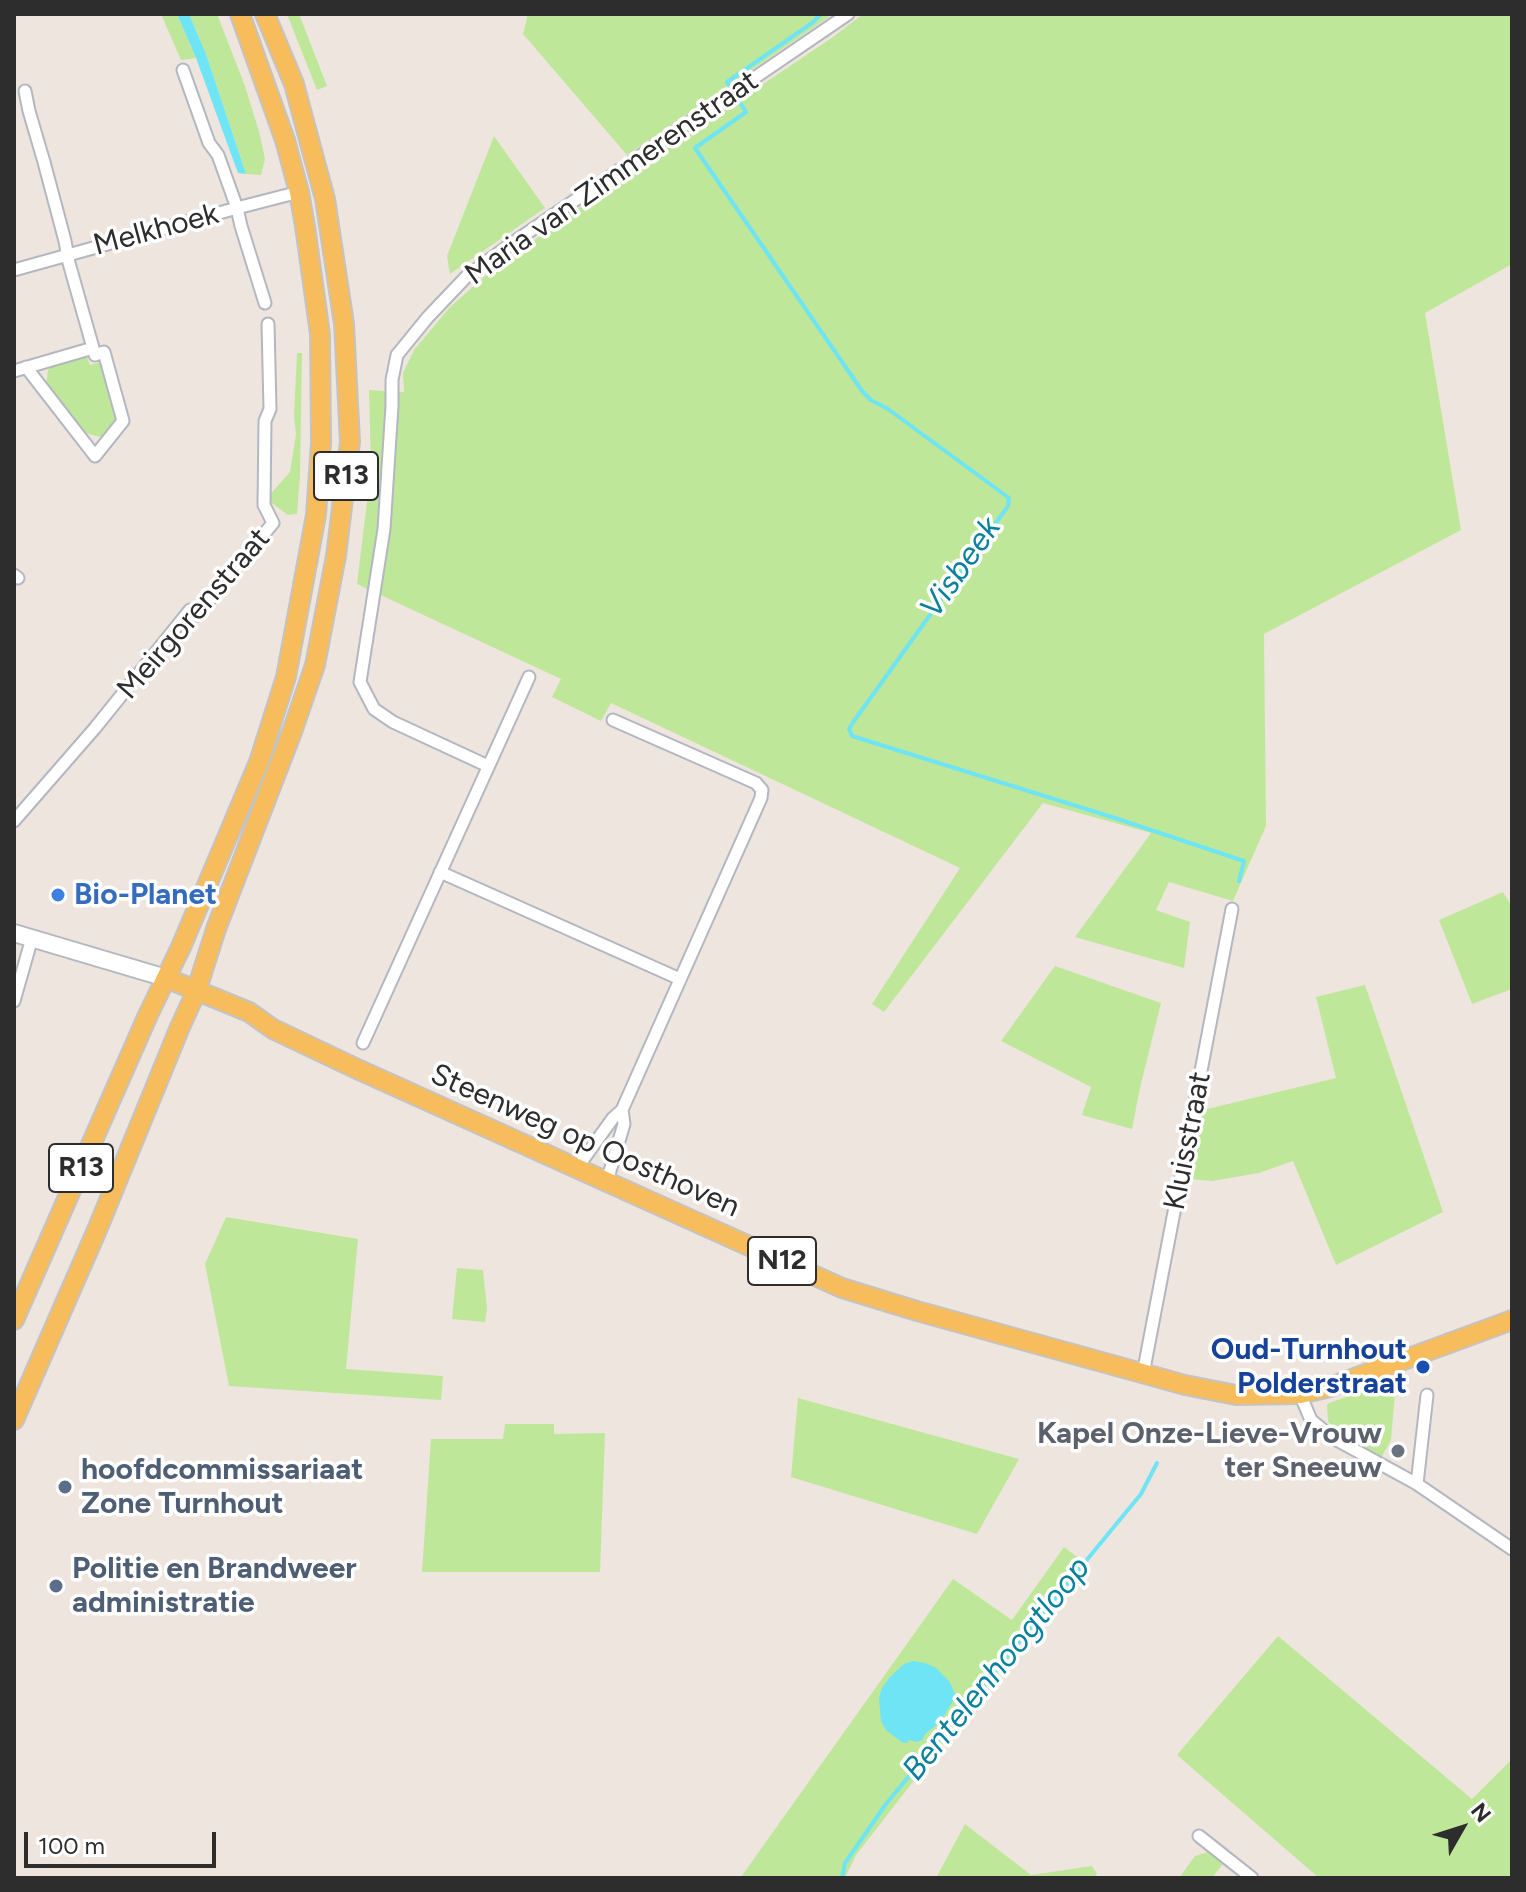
<!DOCTYPE html>
<html>
<head>
<meta charset="utf-8">
<style>
  body { margin:0 }
  #map { position:relative; width:1526px; height:1892px; overflow:hidden; background:#efe5df; font-family:Figtree,sans-serif }
  canvas { display:block }
  .frame { position:absolute; inset:0; border:16px solid #2d2d2d; pointer-events:none }
  .north { position:absolute; left:1422px; top:1788px; width:80px; height:80px; -webkit-text-stroke:6px #fff; paint-order:stroke; rotate:51deg; font-size:22px; font-weight:700; line-height:32px; text-align:center; color:#2d2d2d }
  .north::after { content:''; display:block; margin:auto; width:28px; height:36px; background:#2d2d2d; clip-path:polygon(50% 0,100% 100%,50% 72%,0 100%) }
  .scale { position:absolute; left:24px; top:1832px; width:192px; height:36px; box-sizing:border-box; border:4px solid #2d2d2d; border-top:0; padding-left:10px; font-size:24px; line-height:28px; white-space:nowrap; color:#2d2d2d; -webkit-text-stroke:6px #fff; paint-order:stroke }
</style>
</head>
<body>
<div id="map">
<canvas width="1526" height="1892"></canvas>
<div class="frame"></div>
<div class="north">N</div>
<div class="scale">100 m</div>
</div>
<script>
const g = document.querySelector('canvas').getContext('2d');
g.lineJoin = 'round';
function paint(path, color) {
  g.fillStyle = color;
  g.fill(path, 'evenodd');
}
function poly(rows) {
  const path = new Path2D();
  for (const r of rows) {
    path.moveTo(r[0], r[1]);
    for (let i = 2; i < r.length; i += 2) path.lineTo(r[i], r[i + 1]);
  }
  return path;
}
function trace(path, color, width, dash) {
  g.strokeStyle = color;
  g.lineWidth = width;
  g.lineCap = dash ? 'butt' : 'round';
  g.setLineDash(dash || []);
  g.stroke(path);
}
function label(font, color, halo, rows, align = 'center') {
  g.font = font + ' Figtree,sans-serif';
  g.lineWidth = 7;
  g.setLineDash([]);
  g.textBaseline = 'middle';
  g.strokeStyle = halo;
  g.fillStyle = color;
  for (const [text, x, y, turn = 0] of rows) {
    g.save();
    g.translate(x, y);
    g.rotate((+turn || 0) * Math.PI / 180);
    g.textAlign = isNaN(turn) ? turn : align;
    if (halo) g.strokeText(text, 0, 0);
    g.fillText(text, 0, 0);
    g.restore();
  }
}
const green = poly([
  [161,14,177,14,196,58,181,60],
  [189,14,217,14,245,86,260,135,265,159,261,175,246,174,206,54],
  [287,14,299,14,327,86,317,90],
  [528,14,827,14,829,17,627,155,523,34],
  [863,14,1512,14,1512,264,1425,313,1461,530,1264,634,1266,826,1233,901,1169,882,1156,910,1190,922,1184,968,1075,937,1151,833,1043,803,884,1012,872,1004,960,868,611,703,601,721,552,697,561,679,357,584,371,469,369,390,404,392,403,373,414,350,450,307,484,277,567,216,833,37],
  [494,136,545,208,450,274,447,256],
  [297,353,302,353,300,476,297,514,288,515,266,499,290,472,296,434,294,416],
  [87,357,90,365,101,362,117,418,111,429,105,435,100,437,82,432,46,385,48,370,51,367],
  [1503,892,1512,907,1512,989,1472,1004,1439,920],
  [1055,966,1161,1003,1140,1088,1132,1129,1082,1115,1091,1087,1001,1041],
  [1365,985,1443,1212,1336,1265,1293,1161,1259,1173,1212,1181,1188,1179,1203,1110,1336,1078,1316,997],
  [226,1217,358,1239,346,1369,443,1376,441,1400,229,1386,205,1264],
  [457,1268,483,1270,487,1309,485,1322,452,1319],
  [1396,1380,1391,1440,1381,1458,1333,1428,1328,1421,1327,1405,1329,1403],
  [798,1398,1019,1459,977,1534,791,1477],
  [505,1424,554,1424,554,1434,605,1433,600,1572,422,1572,431,1439,503,1439],
  [1064,1547,1084,1562,856,1855,845,1878,741,1877,953,1579,1012,1620],
  [1278,1636,1472,1799,1512,1759,1512,1875,1509,1878,1319,1878,1177,1755],
  [965,1824,1031,1875,1092,1866,1097,1874,1094,1878,936,1878],
  [1208,1852,1223,1864,1212,1878,1179,1878,1195,1856]
]);
const water = poly([
  [177,14,189,14,206,54,246,174,238,173,196,58],
  [913,1661,925,1663,936,1668,949,1681,956,1696,940,1722,925,1734,922,1740,917,1742,909,1740,907,1743,903,1743,886,1730,881,1721,879,1698,882,1688,890,1677,904,1664]
]);
const stream = poly([
  [821,14,812,23,727,82,746,112,695,148,862,391,871,400,888,409,1009,498,1008,506,854,721,849,729,852,736,1115,818,1244,861,1239,881],
  [842,1878,845,1863,886,1804,1141,1494,1157,1463]
]);
const street = poly([
  [183,70,209,143,218,155,237,208,241,226,265,303],
  [25,91,29,111,44,162,65,241,69,263,93,348],
  [14,270,237,208,299,192],
  [26,367,95,456,123,421,104,352,95,355,93,348],
  [14,371,93,348],
  [14,575,18,578],
  [488,766,393,722,374,709,360,682,384,529,392,406,392,380,397,355,428,317,467,276,511,244,848,14],
  [14,821,95,728,190,610,197,615,273,523,264,505,265,421,270,409,268,324],
  [440,872,680,979],
  [14,1001,32,938],
  [363,1043,529,677],
  [577,1168,613,1118,622,1110,761,798,762,790,756,783,613,720],
  [607,1181,624,1124,622,1110],
  [1143,1374,1232,909],
  [1300,1394,1311,1420,1333,1438,1417,1484,1512,1549],
  [1417,1484,1427,1395],
  [1199,1836,1252,1878]
]);
const secondary = poly([
  [14,933,166,978]
]);
const primary = poly([
  [166,978,249,1012,273,1029,355,1068,842,1288,917,1311,1185,1385,1236,1395,1300,1394,1330,1387,1512,1320],
  [14,1320,148,1015,181,947,259,762,286,677,316,515,321,443,320,334,305,226,299,192,285,140,240,14],
  [14,1420,97,1230,180,1027,196,992,216,929,292,732,315,665,336,556,350,442,344,324,325,199,294,84,265,14]
]);
const markers = [
  [58,895,8,"#3f7fe0"],
  [1423,1367,8,"#1a4fb4"],
  [1398,1451,8,"#6b7280"],
  [65,1487,8,"#5c6f8a"],
  [56,1586,8,"#5c6f8a"]
];
const shields = [
  [346,476,64],
  [81,1168,64],
  [782,1261,68]
];
const shieldNames = [
  ["R13",346,476],
  ["R13",81,1168],
  ["N12",782,1261]
];
const streetNames = [
  ["Maria van Zimmerenstraat",612,178,-35],
  ["Melkhoek",156,230,-15],
  ["Meirgorenstraat",194,614,-49],
  ["Steenweg op Oosthoven",585,1141,24],
  ["Kluisstraat",1188,1141,-79]
];
const shopNames = [
  ["Bio-Planet",74,895]
];
const transitNames = [
  ["Oud-Turnhout",1407,1350],
  ["Polderstraat",1407,1384]
];
const worshipNames = [
  ["Kapel Onze-Lieve-Vrouw",1382,1434],
  ["ter Sneeuw",1382,1468]
];
const serviceNames = [
  ["hoofdcommissariaat",81,1470],
  ["Zone Turnhout",81,1504],
  ["Politie en Brandweer",72,1569],
  ["administratie",72,1603]
];
const waterNames = [
  ["Visbeek",961,568,-55],
  ["Bentelenhoogtloop",997,1669,-51]
];
paint(green, '#bfe799');
paint(water, '#6ee4f4');
trace(stream, '#6ee4f4', 4);
trace(street, '#b3b7c0', 15);
trace(secondary, '#b3b7c0', 20);
trace(primary, '#c4c4c4', 22);
trace(street, '#fff', 11);
trace(secondary, '#fff', 16);
trace(primary, '#f7bc5c', 18);
for (const [x, y, r, color] of markers) {
  const dot = new Path2D();
  dot.arc(x, y, r, 0, 2 * Math.PI);
  g.fillStyle = color;
  g.fill(dot);
  trace(dot, '#fff', 3);
}
for (const [x, y, w] of shields) {
  const box = new Path2D();
  box.roundRect(x - w / 2, y - 24, w, 48, 6);
  g.fillStyle = '#fff';
  g.fill(box);
  trace(box, '#2d2d2d', 2);
}
label('bold 28px', '#2d2d2d', null, shieldNames);
label('30px', '#2d2d2d', '#fff', streetNames);
label('bold 30px', '#366cbe', '#fff', shopNames, 'left');
label('bold 30px', '#164399', '#fff', transitNames, 'right');
label('bold 30px', '#5b616d', '#fff', worshipNames, 'right');
label('bold 30px', '#4e5e75', '#fff', serviceNames, 'left');
label('italic 32px', '#08809e', '#fff', waterNames);
</script>
</body>
</html>
